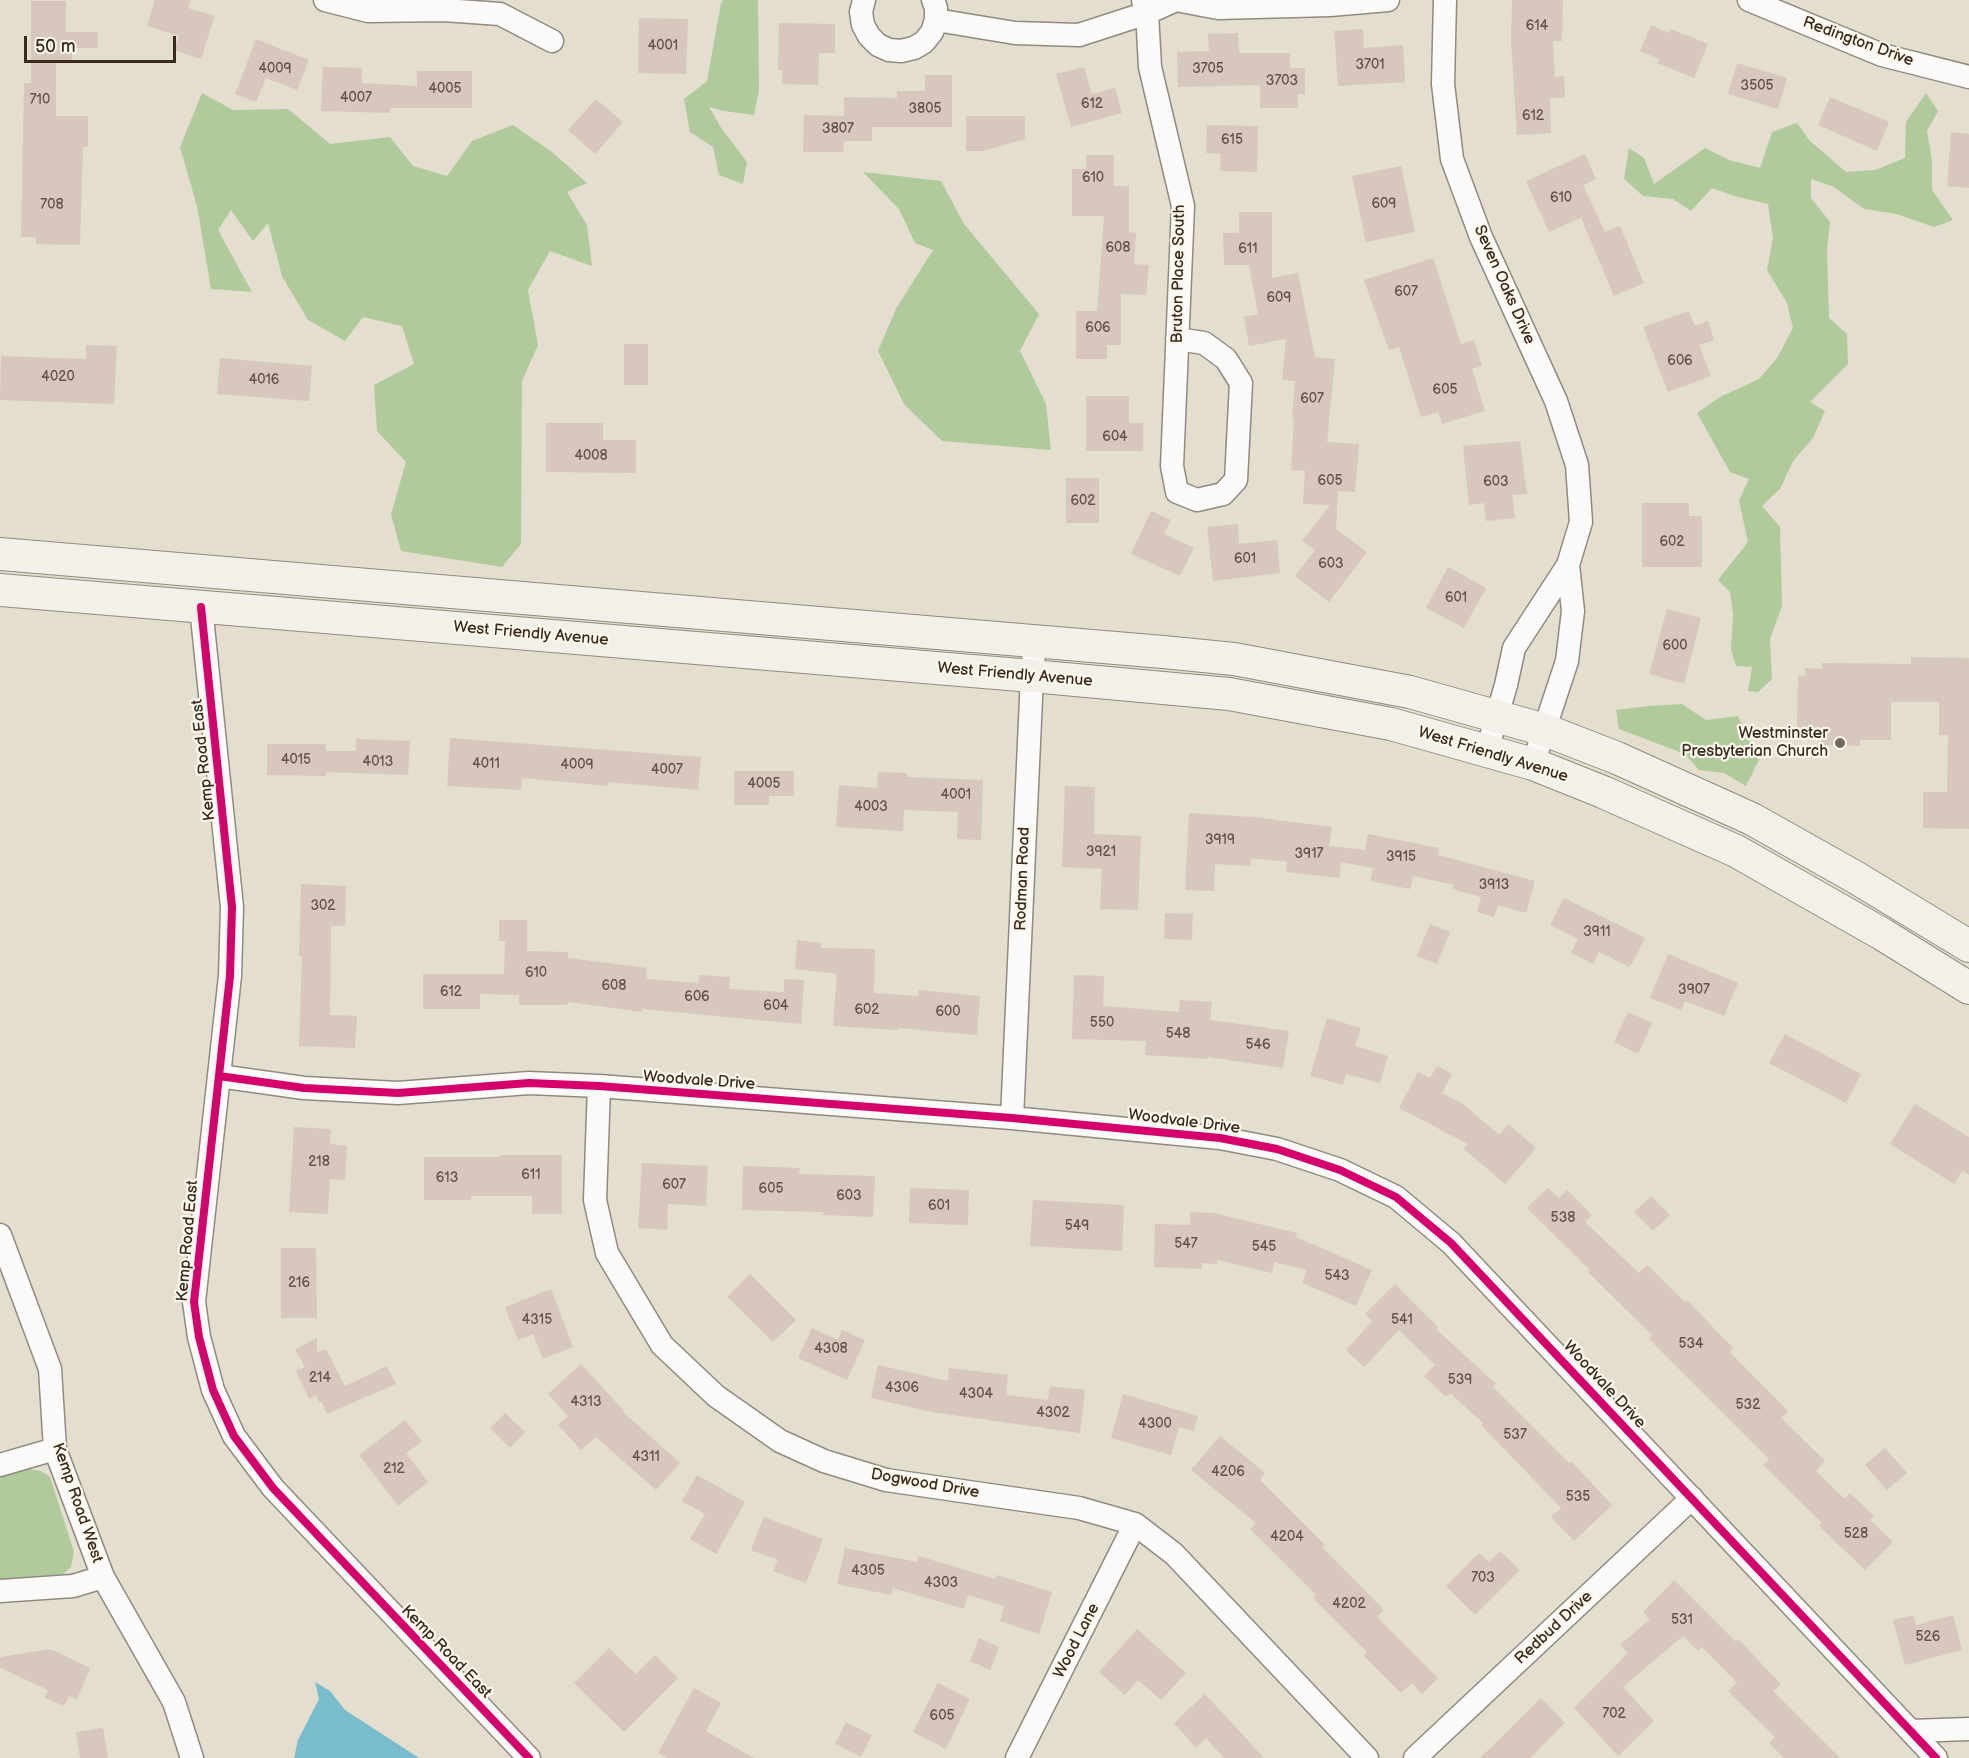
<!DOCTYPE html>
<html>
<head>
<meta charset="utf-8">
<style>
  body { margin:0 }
  #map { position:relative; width:1969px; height:1758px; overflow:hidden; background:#e3decd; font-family:"Balsamiq Sans",sans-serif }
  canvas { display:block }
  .scale { position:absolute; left:24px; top:36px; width:152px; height:27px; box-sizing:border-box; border:3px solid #3b2a1e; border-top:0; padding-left:8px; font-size:18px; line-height:21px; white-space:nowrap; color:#3b2a1e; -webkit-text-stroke:4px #fbf7ec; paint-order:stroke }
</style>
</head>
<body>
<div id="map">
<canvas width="1969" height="1758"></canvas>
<div class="scale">50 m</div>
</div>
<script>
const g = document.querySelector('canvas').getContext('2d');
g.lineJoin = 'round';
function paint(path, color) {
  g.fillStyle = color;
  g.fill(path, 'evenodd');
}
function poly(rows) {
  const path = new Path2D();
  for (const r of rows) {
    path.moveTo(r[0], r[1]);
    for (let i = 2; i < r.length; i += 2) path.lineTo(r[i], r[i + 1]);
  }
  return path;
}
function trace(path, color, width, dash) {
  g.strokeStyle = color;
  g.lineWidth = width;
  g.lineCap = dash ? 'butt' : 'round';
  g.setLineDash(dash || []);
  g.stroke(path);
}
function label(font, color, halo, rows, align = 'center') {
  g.font = font + ' "Balsamiq Sans",sans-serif';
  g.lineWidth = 4.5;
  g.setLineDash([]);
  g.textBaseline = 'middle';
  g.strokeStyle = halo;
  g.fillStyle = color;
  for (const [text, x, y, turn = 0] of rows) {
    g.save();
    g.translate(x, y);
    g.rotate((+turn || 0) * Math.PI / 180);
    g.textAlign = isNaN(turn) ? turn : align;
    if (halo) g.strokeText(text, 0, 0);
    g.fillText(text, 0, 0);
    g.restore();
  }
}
const forest = poly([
  [723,0,758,0,759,90,754,115,724,111,709,107,722,129,747,162,743,184,719,175,713,147,690,132,684,99,707,81,721,3],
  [202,93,233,110,288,109,330,144,390,137,413,166,447,176,472,141,513,125,552,152,587,183,567,192,587,225,592,266,550,251,528,290,538,345,522,381,521,544,502,567,401,551,391,514,406,462,377,431,374,385,414,364,402,326,363,317,345,341,308,320,282,276,268,223,253,241,231,210,218,230,252,292,211,289,197,206,180,147],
  [1926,93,1938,111,1927,131,1932,160,1932,190,1953,220,1934,227,1897,214,1864,209,1834,187,1811,179,1811,198,1830,222,1827,249,1829,318,1847,334,1848,364,1810,402,1825,411,1813,438,1793,461,1780,489,1762,506,1780,527,1782,606,1770,639,1772,679,1758,692,1748,691,1752,667,1736,666,1731,650,1733,614,1730,592,1718,580,1748,542,1739,501,1749,479,1730,472,1697,413,1720,397,1759,379,1777,358,1793,328,1787,303,1767,270,1773,238,1768,204,1734,196,1712,188,1691,211,1673,199,1643,196,1624,179,1629,148,1644,158,1654,184,1705,148,1729,160,1760,168,1772,132,1797,123,1810,141,1846,172,1875,170,1905,158,1906,122],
  [863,172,941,181,964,224,1039,314,1020,351,1046,404,1051,450,942,441,904,404,878,351,896,309,933,250,915,243,899,209],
  [1682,704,1706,720,1738,716,1759,760,1746,786,1724,773,1699,770,1685,754,1619,729,1616,710,1649,706],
  [28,1469,41,1471,50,1477,74,1552,71,1567,61,1576,0,1580,0,1477]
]);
const water = poly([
  [315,1682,330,1691,345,1710,419,1758,294,1758,298,1740,319,1699]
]);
const building = poly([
  [155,0,191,0,188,8,215,16,201,59,174,50,179,36,147,26],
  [1512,0,1563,0,1562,41,1553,41,1555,77,1564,76,1565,98,1550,98,1551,133,1517,135,1511,40],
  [31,1,66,1,66,32,98,32,98,48,72,48,72,63,56,63,56,116,88,116,88,147,83,147,80,245,36,244,36,237,21,237,24,83,31,83],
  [639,18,688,19,686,74,638,73],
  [779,23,835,24,835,53,819,53,818,85,782,84,782,70,778,70],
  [1651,25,1669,33,1671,29,1708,44,1694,78,1658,63,1659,59,1640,51],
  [1363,29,1364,48,1403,45,1405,82,1338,86,1334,31],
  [1238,33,1239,53,1290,53,1290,68,1305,68,1305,94,1298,94,1298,108,1260,108,1260,85,1178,87,1177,52,1209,51,1208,34],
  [256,39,309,60,297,90,266,78,256,102,235,94],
  [1737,63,1787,78,1778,109,1728,94],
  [323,67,362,68,362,83,417,86,417,71,472,71,472,108,390,108,390,113,321,111],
  [1084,67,1092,94,1115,88,1122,113,1071,127,1056,74],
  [925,75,952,75,952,127,872,127,872,141,844,141,843,152,803,152,804,115,844,116,844,97,897,98,897,91,925,91],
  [1830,97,1889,122,1877,151,1818,125],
  [596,99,623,122,595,154,568,130],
  [966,116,1025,116,1025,139,983,151,966,151],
  [1207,125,1258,126,1257,172,1220,171,1221,154,1206,153],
  [1951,132,1969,134,1969,188,1947,186],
  [1585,154,1596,179,1583,185,1605,232,1620,226,1644,283,1614,296,1581,218,1549,232,1526,181],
  [1086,155,1114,155,1114,186,1129,186,1129,232,1136,233,1134,264,1149,265,1146,295,1121,294,1121,345,1107,345,1107,359,1076,359,1076,311,1097,311,1104,216,1072,216,1072,169,1086,169],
  [1401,166,1415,232,1366,242,1352,176],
  [1239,212,1272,212,1272,278,1298,273,1315,357,1335,359,1327,442,1359,444,1355,492,1338,491,1336,529,1367,552,1329,602,1295,576,1315,550,1302,541,1330,505,1303,504,1305,471,1291,470,1294,418,1292,417,1295,381,1282,380,1286,339,1249,346,1244,317,1258,314,1249,265,1224,265,1223,233,1239,233],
  [1433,258,1461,344,1474,340,1482,366,1472,369,1485,411,1442,424,1438,412,1421,417,1399,347,1389,350,1364,280],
  [1689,311,1695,326,1708,321,1714,340,1699,345,1711,376,1668,392,1643,327],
  [624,344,648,344,648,385,624,385],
  [86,345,117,346,114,404,0,400,1,356,86,359],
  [220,358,312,366,309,401,217,394],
  [1086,396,1129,396,1129,423,1143,423,1143,451,1086,451],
  [546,423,603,423,603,440,636,440,636,473,546,472],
  [1520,441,1527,494,1512,495,1515,518,1486,521,1484,503,1469,505,1463,446],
  [1066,478,1099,478,1099,523,1066,523],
  [1642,503,1689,503,1689,516,1702,516,1702,567,1642,567],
  [1151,511,1171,520,1164,534,1194,548,1180,576,1131,554],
  [1238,524,1239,544,1277,540,1280,573,1213,581,1207,527],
  [1448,567,1486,588,1464,628,1426,608],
  [1667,609,1701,618,1684,684,1649,674],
  [1911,657,1969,658,1969,829,1923,828,1923,792,1947,792,1948,735,1939,735,1939,702,1891,702,1891,740,1860,740,1860,746,1821,745,1821,739,1804,739,1804,731,1797,730,1798,675,1805,676,1805,668,1822,669,1822,663,1911,664],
  [450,738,701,757,698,790,609,782,608,786,522,778,521,790,447,786],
  [356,739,410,741,408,775,326,772,326,776,267,775,267,744,326,744,326,751,356,751],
  [734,771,794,771,794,796,769,796,769,805,734,805],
  [878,772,907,773,907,777,983,780,981,840,957,839,958,812,904,810,903,831,836,827,839,785,877,788],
  [1065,786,1095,787,1094,834,1141,836,1138,910,1100,909,1102,869,1062,867],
  [1189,813,1253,817,1332,827,1329,846,1365,850,1368,834,1439,848,1438,855,1535,881,1526,913,1498,905,1494,917,1477,912,1481,897,1452,889,1454,885,1413,876,1410,889,1370,881,1373,868,1341,862,1340,878,1286,872,1287,862,1251,858,1250,866,1215,864,1214,891,1185,890],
  [301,884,346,886,345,926,331,926,330,1015,357,1016,355,1048,299,1046,302,956,299,956],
  [1564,898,1645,938,1630,967,1599,952,1593,964,1571,953,1578,939,1550,925],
  [1165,913,1193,914,1192,940,1164,939],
  [499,920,527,920,527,951,568,952,568,958,647,968,646,979,698,983,699,975,730,977,729,989,784,992,784,979,804,980,801,1024,642,1009,642,1012,568,1002,567,1005,519,1005,519,995,480,994,480,1009,423,1009,423,974,504,974,505,941,499,941],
  [1430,924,1450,932,1437,964,1417,956],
  [797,940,821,943,821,948,875,949,874,993,918,996,919,990,980,996,977,1035,898,1028,898,1030,833,1026,837,974,795,969],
  [1668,954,1738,983,1724,1016,1685,1001,1681,1010,1650,998],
  [1074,975,1104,976,1103,1006,1179,1012,1180,1000,1212,1002,1210,1020,1289,1031,1283,1068,1208,1057,1208,1059,1145,1055,1146,1041,1072,1039],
  [1628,1012,1652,1023,1638,1054,1614,1042],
  [1327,1018,1361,1028,1355,1046,1388,1056,1380,1083,1346,1074,1343,1085,1310,1076],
  [1785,1034,1861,1074,1846,1103,1769,1063],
  [1437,1066,1452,1074,1442,1093,1463,1104,1499,1135,1509,1124,1536,1148,1505,1184,1464,1149,1468,1144,1399,1108,1418,1072,1430,1078],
  [1915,1104,1969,1137,1969,1175,1962,1171,1954,1184,1890,1144],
  [294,1127,331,1129,330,1144,347,1146,345,1180,330,1179,328,1214,289,1212],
  [500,1155,562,1155,562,1214,532,1214,532,1196,471,1196,471,1200,424,1200,424,1157,500,1157],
  [642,1163,708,1166,706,1206,668,1204,667,1230,638,1228],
  [743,1166,800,1168,799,1174,875,1176,873,1217,823,1215,823,1212,742,1210],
  [910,1188,969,1190,968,1225,909,1223],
  [1548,1188,1559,1198,1567,1190,1592,1215,1585,1222,1639,1273,1647,1265,1685,1302,1687,1300,1733,1348,1730,1352,1788,1411,1781,1418,1825,1461,1816,1471,1845,1499,1850,1493,1874,1516,1870,1520,1893,1542,1865,1570,1819,1526,1822,1523,1763,1465,1769,1459,1649,1339,1652,1335,1588,1272,1590,1270,1527,1208],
  [1651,1196,1670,1215,1653,1231,1634,1212],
  [1033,1200,1124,1205,1122,1251,1030,1246],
  [1190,1212,1214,1213,1297,1233,1296,1237,1372,1270,1356,1306,1302,1283,1307,1270,1274,1262,1272,1273,1217,1260,1217,1264,1202,1263,1202,1269,1154,1267,1155,1224,1190,1225],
  [281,1248,316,1248,317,1318,281,1318],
  [750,1274,796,1320,773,1342,727,1297],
  [1395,1284,1438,1327,1436,1329,1496,1384,1493,1387,1569,1463,1571,1461,1612,1505,1574,1541,1551,1517,1561,1508,1481,1425,1483,1423,1450,1393,1446,1397,1424,1376,1435,1365,1399,1330,1364,1367,1346,1350,1372,1321,1365,1314],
  [551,1289,573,1347,543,1359,533,1334,518,1340,505,1307],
  [812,1328,838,1340,842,1330,865,1340,847,1380,798,1358],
  [317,1338,317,1352,326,1349,345,1386,387,1366,396,1384,327,1414,322,1402,319,1403,316,1395,309,1399,296,1371,305,1367,295,1349],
  [581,1364,624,1411,623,1412,680,1463,656,1490,596,1437,581,1450,558,1425,568,1416,548,1394],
  [878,1365,948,1381,949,1368,1008,1375,1006,1395,1048,1400,1050,1386,1085,1390,1080,1433,931,1412,871,1398],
  [1123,1394,1198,1416,1194,1431,1179,1427,1171,1455,1111,1438],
  [505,1413,525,1432,510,1448,490,1428],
  [405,1420,422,1442,406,1453,428,1482,398,1506,359,1455],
  [1220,1436,1265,1473,1260,1480,1325,1545,1322,1547,1384,1610,1377,1617,1438,1678,1422,1694,1412,1683,1401,1693,1364,1656,1367,1652,1313,1598,1316,1595,1250,1529,1256,1523,1191,1470],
  [1885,1448,1907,1473,1887,1490,1865,1465],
  [697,1475,745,1502,716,1554,690,1539,705,1514,682,1501],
  [764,1517,823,1539,806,1583,773,1571,778,1560,751,1550],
  [845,1548,917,1562,919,1556,995,1579,997,1575,1052,1592,1039,1634,1000,1621,1004,1606,968,1595,964,1609,893,1588,891,1595,837,1584],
  [1500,1551,1520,1570,1475,1615,1446,1586,1479,1553,1489,1562],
  [1674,1580,1736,1642,1738,1639,1781,1684,1773,1691,1840,1758,1784,1758,1769,1743,1775,1737,1728,1691,1737,1683,1702,1647,1698,1651,1683,1636,1623,1687,1654,1721,1618,1756,1574,1708,1628,1653,1620,1645,1650,1619,1643,1612],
  [1913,1615,1916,1625,1953,1615,1962,1650,1905,1665,1893,1620],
  [1137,1629,1186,1673,1161,1700,1138,1680,1125,1695,1099,1672],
  [979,1638,999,1647,990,1670,970,1661],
  [609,1648,636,1674,655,1655,678,1678,624,1732,574,1683],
  [50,1649,90,1668,77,1700,69,1696,64,1706,45,1698,48,1690,0,1668,0,1657],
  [938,1683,970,1699,946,1749,913,1732],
  [694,1688,721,1703,706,1731,754,1758,667,1758,658,1753],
  [1205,1694,1264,1758,1224,1758,1206,1738,1196,1748,1174,1723],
  [1541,1698,1565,1723,1530,1758,1480,1758],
  [846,1722,872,1735,861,1757,835,1744],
  [103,1728,108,1758,80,1758,76,1732]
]);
const street = poly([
  [325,0,368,11,444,10,500,14,552,41],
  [864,0,861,12,863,25,869,36,878,45,889,50,901,51,914,48,924,42,932,32,936,20,936,8,933,0],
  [1143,0,1147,13,1150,67,1183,206,1172,466,1177,492,1197,500,1223,494,1236,480,1241,383,1226,359,1204,343,1177,339],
  [1445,0,1443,84,1452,159,1481,237,1556,401,1577,465,1581,522,1568,565,1514,648,1506,685,1487,750],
  [1749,0,1882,55,1969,77],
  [936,20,1015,33,1079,35,1147,13,1176,0,1218,8,1330,5,1388,0],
  [201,607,232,907,230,976,194,1302,199,1337,213,1390,234,1436,273,1488,529,1758],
  [1533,764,1567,661,1573,611,1568,565],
  [219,1076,304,1088,398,1093,529,1083,599,1086,1012,1118,1220,1138,1277,1149,1340,1170,1396,1197,1451,1243,1936,1758],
  [599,1086,595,1200,607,1253,662,1345,716,1396,780,1441,824,1461,886,1480,1079,1508,1135,1524,1174,1554,1367,1758],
  [1012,1118,1032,676,1035,640],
  [0,1235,50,1369,55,1449,103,1577,174,1702,192,1758],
  [0,1465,55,1449],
  [0,1591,73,1586,103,1577],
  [1911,1731,1969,1729],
  [1017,1758,1135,1524],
  [1415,1758,1692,1498]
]);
const secondary = poly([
  [0,554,1163,652,1234,659,1410,692,1545,730,1617,758,1752,819,1855,877,1969,946],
  [0,590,1032,676,1229,694,1391,724,1533,764,1603,792,1736,851,1882,934,1969,988]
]);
const cycleway = poly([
  [201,607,232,907,230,976,194,1302,199,1337,213,1390,234,1436,273,1488,529,1758],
  [219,1076,304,1088,398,1093,529,1083,599,1086,1012,1118,1220,1138,1277,1149,1340,1170,1396,1197,1451,1243,1936,1758]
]);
const markers = [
  [1840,743,6,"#76695b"]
];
const numberNames = [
  ["614",1537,26],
  ["4001",663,46],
  ["3701",1370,65],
  ["4009",275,69],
  ["3705",1208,69],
  ["3703",1282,81],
  ["3505",1757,86],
  ["4005",445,89],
  ["4007",356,98],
  ["710",40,100],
  ["612",1092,104],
  ["3805",925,109],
  ["612",1533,116],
  ["3807",838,129],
  ["615",1232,140],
  ["610",1093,178],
  ["610",1561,198],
  ["609",1384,204],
  ["708",52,205],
  ["608",1118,248],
  ["611",1248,249],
  ["607",1406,292],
  ["609",1279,298],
  ["606",1098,328],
  ["606",1680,361],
  ["4020",58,377],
  ["4016",264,380],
  ["605",1445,390],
  ["607",1312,399],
  ["604",1115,437],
  ["4008",591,456],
  ["605",1330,481],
  ["603",1496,482],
  ["602",1083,501],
  ["602",1672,542],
  ["601",1245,559],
  ["603",1331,564],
  ["601",1456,598],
  ["600",1675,646],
  ["4015",296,760],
  ["4013",378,762],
  ["4011",486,764],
  ["4009",577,765],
  ["4007",667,770],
  ["4005",764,784],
  ["4001",956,795],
  ["4003",871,807],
  ["3919",1220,840],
  ["3921",1101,852],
  ["3917",1309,854],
  ["3915",1401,857],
  ["3913",1494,885],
  ["302",323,906],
  ["3911",1597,932],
  ["610",536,973],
  ["608",614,986],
  ["3907",1694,990],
  ["612",451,992],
  ["606",697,997],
  ["604",776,1006],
  ["602",867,1010],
  ["600",948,1012],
  ["550",1102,1023],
  ["548",1178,1034],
  ["546",1258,1045],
  ["218",319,1162],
  ["611",531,1175],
  ["613",447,1178],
  ["607",674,1185],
  ["605",771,1189],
  ["603",849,1196],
  ["601",939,1206],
  ["538",1563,1218],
  ["549",1077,1226],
  ["547",1186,1244],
  ["545",1264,1247],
  ["543",1337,1276],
  ["216",299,1283],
  ["4315",537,1320],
  ["541",1402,1320],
  ["534",1691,1344],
  ["4308",831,1349],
  ["214",320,1378],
  ["539",1460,1380],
  ["4306",902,1388],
  ["4304",976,1394],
  ["4313",586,1402],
  ["532",1748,1405],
  ["4302",1053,1413],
  ["4300",1155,1424],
  ["537",1515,1435],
  ["4311",646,1457],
  ["212",394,1469],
  ["4206",1228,1472],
  ["535",1578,1497],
  ["528",1856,1534],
  ["4204",1287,1537],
  ["4305",868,1571],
  ["703",1483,1578],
  ["4303",941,1583],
  ["4202",1349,1604],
  ["531",1682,1620],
  ["526",1928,1637],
  ["702",1614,1714],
  ["605",942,1716]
];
const streetNames = [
  ["Redington Drive",1858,42,20],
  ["Bruton Place South",1179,274,-89],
  ["Seven Oaks Drive",1504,285,66],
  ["West Friendly Avenue",531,634,5],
  ["West Friendly Avenue",1015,675,5],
  ["West Friendly Avenue",1493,755,17],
  ["Kemp Road East",204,760,-96],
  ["Rodman Road",1023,879,-88],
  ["Woodvale Drive",699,1081,4],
  ["Woodvale Drive",1184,1122,7],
  ["Kemp Road East",188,1241,-85],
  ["Woodvale Drive",1604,1385,47],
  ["Dogwood Drive",925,1484,10],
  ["Kemp Road West",77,1503,71],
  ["Redbud Drive",1554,1628,-43],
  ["Wood Lane",1077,1641,-63],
  ["Kemp Road East",446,1652,46]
];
const poiNames = [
  ["Westminster",1828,734],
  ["Presbyterian Church",1828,752]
];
paint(forest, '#b0ca9c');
paint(water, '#79bccc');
paint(building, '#d7c7bd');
trace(street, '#908a80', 25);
trace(secondary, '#908a80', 34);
trace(street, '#fbfaf8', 22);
trace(secondary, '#f3f0e9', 32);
trace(cycleway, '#d6006c', 8);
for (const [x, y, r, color] of markers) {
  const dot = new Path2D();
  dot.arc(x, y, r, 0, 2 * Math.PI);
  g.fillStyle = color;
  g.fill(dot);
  trace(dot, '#fbf7ec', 2);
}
label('14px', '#645348', null, numberNames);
label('16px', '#3b2a1e', '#fbf7ec', streetNames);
label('16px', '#3b2a1e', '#fbf7ec', poiNames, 'right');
</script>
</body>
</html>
